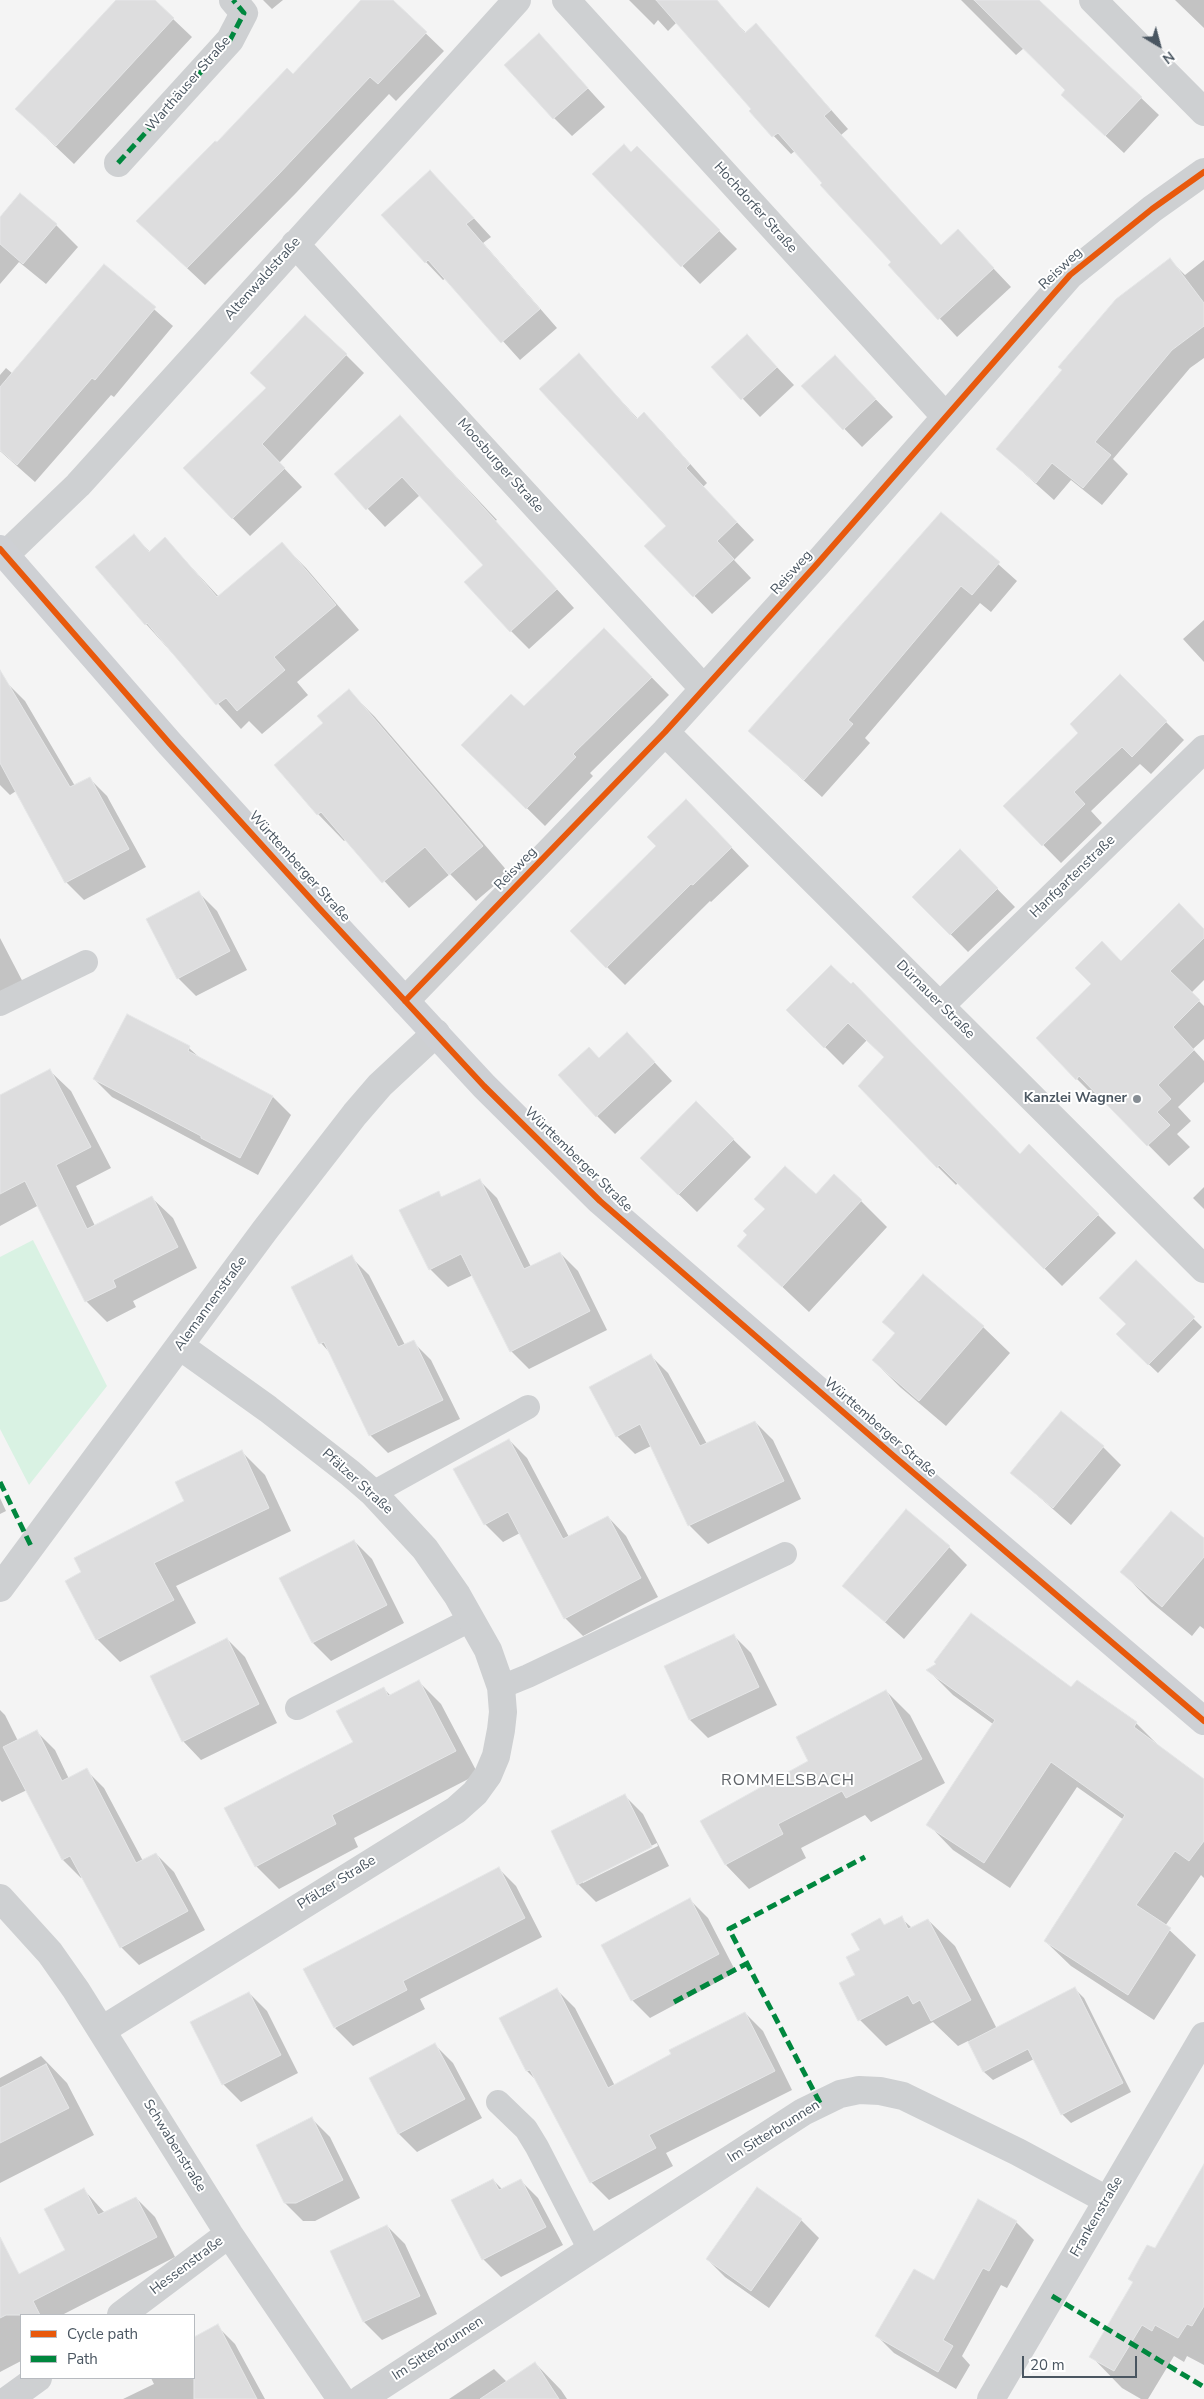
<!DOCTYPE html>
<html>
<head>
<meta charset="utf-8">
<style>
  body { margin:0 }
  #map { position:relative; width:1204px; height:2399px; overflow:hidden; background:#f4f4f4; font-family:"Nunito Sans",sans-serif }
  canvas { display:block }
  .legend { position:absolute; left:20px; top:2314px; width:175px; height:65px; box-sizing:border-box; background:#fff; border:1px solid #b7bbc0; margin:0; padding:6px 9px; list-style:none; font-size:15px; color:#4a5661 }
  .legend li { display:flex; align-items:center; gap:10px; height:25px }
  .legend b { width:25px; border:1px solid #b7bbc0 }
  .north { position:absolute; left:1134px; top:20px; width:50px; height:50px; -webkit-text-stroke:4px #fff; paint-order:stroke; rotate:143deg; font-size:14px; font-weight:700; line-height:20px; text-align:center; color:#4a5661 }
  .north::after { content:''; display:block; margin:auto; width:18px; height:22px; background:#4a5661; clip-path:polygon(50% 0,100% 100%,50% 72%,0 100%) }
  .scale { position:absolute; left:1022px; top:2356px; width:115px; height:22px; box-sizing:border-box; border:2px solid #4a5661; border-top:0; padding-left:6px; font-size:15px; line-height:18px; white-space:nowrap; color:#4a5661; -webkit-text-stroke:4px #fff; paint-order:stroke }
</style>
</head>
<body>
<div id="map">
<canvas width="1204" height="2399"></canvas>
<ul class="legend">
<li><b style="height:6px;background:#e8590c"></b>Cycle path</li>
<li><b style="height:6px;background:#00873e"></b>Path</li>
</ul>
<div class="north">N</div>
<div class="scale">20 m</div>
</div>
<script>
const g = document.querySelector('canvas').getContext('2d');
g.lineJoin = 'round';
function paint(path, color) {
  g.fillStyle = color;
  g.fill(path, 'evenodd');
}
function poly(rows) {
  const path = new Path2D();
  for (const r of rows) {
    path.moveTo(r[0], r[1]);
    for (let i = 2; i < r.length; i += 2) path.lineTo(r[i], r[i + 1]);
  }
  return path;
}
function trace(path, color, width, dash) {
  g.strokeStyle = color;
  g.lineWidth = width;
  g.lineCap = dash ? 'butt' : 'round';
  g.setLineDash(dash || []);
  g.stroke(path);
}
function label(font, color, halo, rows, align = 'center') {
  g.font = font + ' "Nunito Sans",sans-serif';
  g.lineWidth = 4;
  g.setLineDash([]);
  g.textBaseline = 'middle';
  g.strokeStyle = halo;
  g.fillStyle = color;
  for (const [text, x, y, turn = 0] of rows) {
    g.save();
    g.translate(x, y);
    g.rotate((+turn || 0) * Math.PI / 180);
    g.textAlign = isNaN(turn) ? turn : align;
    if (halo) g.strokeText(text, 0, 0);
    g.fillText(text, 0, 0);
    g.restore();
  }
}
const green = poly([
  [33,1240,107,1386,29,1485,0,1429,0,1257]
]);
const shadow = poly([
  [118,0,153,0,192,37,74,164,35,127],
  [263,0,283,0,272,9],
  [363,0,391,0,444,51,396,101,389,94,296,193,205,285,156,239,217,144,293,76],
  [629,0,696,0,718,4,746,33,756,25,848,129,841,135,942,246,958,231,1011,287,957,337,890,265,893,262,795,151,791,154,750,111,753,109,677,22,668,31,658,20,654,25],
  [961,0,1038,0,1159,115,1124,153,1080,112,1066,90,1024,48,1016,55],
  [1175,0,1204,0,1204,28],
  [539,35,605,107,572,136,554,118],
  [637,148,737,249,700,284,593,174,632,154],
  [448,190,491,237,483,243,557,328,520,360,446,278,443,280,426,262],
  [0,219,56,225,78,247,46,284,19,262,0,284],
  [1170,260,1185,275,1204,260,1204,358,1190,368,1113,459,1128,474,1102,505,1071,480,1054,500,997,449],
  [104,265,173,326,114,397,111,395,35,482,0,451,0,375,6,368,13,374],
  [747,336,794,385,760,417,713,367],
  [346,355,364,373,279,463,302,487,250,536,184,468],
  [579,355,638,419,644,414,662,432,707,483,703,487,754,540,734,560,751,578,712,614,646,546,667,526],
  [852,375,893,417,862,447,803,386],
  [400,417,497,520,495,521,574,608,529,649,511,631,485,565,420,495,385,527,336,475],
  [941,513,1017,581,991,612,980,603,865,738,870,743,822,797,749,731],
  [134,536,150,552,165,539,219,597,282,544,306,568,359,630,297,682,308,695,262,734,249,721,241,729,146,624],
  [1204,620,1204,662,1183,639],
  [604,629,669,695,590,773,593,776,545,826,463,745,524,708],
  [1120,676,1184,740,1151,774,1140,764,1091,811,1102,823,1061,863,1005,806,1080,733],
  [7,683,25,701,75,786,89,778,107,796,146,867,84,900,66,882,16,791,10,795,0,785,0,687],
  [349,691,375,717,509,873,476,901,450,874,409,908,346,839,344,841,318,814,275,765,325,723],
  [704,819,749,866,711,902,710,901,625,985,571,931],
  [960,851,1015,907,968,952,914,897],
  [199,893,217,911,247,970,196,996,178,978],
  [1204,930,1204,980,1191,993,1204,1006,1204,1039,1193,1049,1204,1061,1204,1082,1178,1107,1191,1121,1177,1134,1190,1147,1169,1166,1101,1097,1098,1100,1077,1079,1121,963],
  [0,938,27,990,0,1004],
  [831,966,1020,1155,1029,1146,1116,1233,1062,1286,958,1182,956,1185,938,1167,885,1058,867,1040,843,1065,788,1010],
  [127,1015,189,1048,201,1059,273,1097,291,1115,258,1175,112,1097,94,1079],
  [627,1033,672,1081,615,1134,597,1116,599,1059],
  [50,1071,71,1091,111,1168,76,1186,95,1226,152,1198,173,1218,197,1268,133,1301,136,1307,107,1322,86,1301,39,1205,0,1226,0,1097],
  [696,1103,751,1157,697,1212,641,1158],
  [479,1180,497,1198,531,1267,560,1253,578,1271,607,1330,529,1369,511,1351,473,1275,448,1287,430,1269,401,1211,438,1193,443,1198],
  [1204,1187,1204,1209,1193,1198],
  [816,1196,861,1201,887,1227,809,1312,739,1246],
  [351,1257,369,1275,405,1345,413,1342,431,1360,460,1419,388,1453,370,1435,331,1354,321,1343],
  [1136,1262,1202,1327,1158,1373,1117,1334,1127,1324],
  [923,1275,983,1327,1010,1353,946,1426,900,1387,873,1360,896,1334,884,1322],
  [650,1355,668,1373,707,1444,755,1422,773,1440,801,1499,708,1544,690,1526,651,1446,635,1454,617,1436,591,1388],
  [509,1440,527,1458,569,1537,608,1517,626,1536,658,1597,583,1636,565,1618,520,1533,503,1542,485,1524],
  [1103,1447,1121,1465,1071,1525,1012,1473],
  [242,1452,265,1475,291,1531,176,1586,196,1623,120,1662,97,1639,186,1502],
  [0,1498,6,1511,0,1514],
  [1204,1540,1204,1629,1200,1626,1192,1636,1151,1602,1122,1572],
  [354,1541,372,1559,404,1623,331,1661,313,1643,280,1579],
  [949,1547,967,1565,904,1639,844,1586],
  [733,1635,751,1653,777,1705,708,1738,690,1720,665,1667],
  [227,1639,245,1657,277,1723,201,1760,183,1741],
  [928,1670,1072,1689,1136,1723,1162,1749,1204,1780,1204,1878,1201,1875,1165,1926,1196,1955,1154,2020,1071,1966,1045,1941,1124,1820,1077,1787,1010,1888,953,1850,928,1824,993,1724,953,1695],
  [419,1682,441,1704,478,1774,354,1838,358,1847,279,1889,256,1866,354,1743,383,1688,391,1696],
  [886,1691,910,1715,945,1783,871,1822,865,1815,801,1848,806,1858,749,1889,726,1865,810,1762],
  [0,1710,5,1715,18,1741,37,1732,55,1750,69,1779,86,1770,104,1788,143,1861,156,1854,174,1872,205,1930,139,1965,121,1947,83,1877,81,1878,63,1860,27,1790,2,1802,0,1800],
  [625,1796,643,1814,669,1866,596,1902,578,1884],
  [657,1843,658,1846,583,1883,583,1880],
  [498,1868,516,1886,542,1937,420,1999,425,2009,353,2046,335,2028],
  [690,1900,708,1918,736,1972,650,2018,632,2000],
  [901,1918,912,1928,928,1920,955,1946,997,2029,1075,1989,1084,1998,1131,2092,1071,2123,1062,2114,1034,2059,993,2080,984,2072,968,2041,958,2046,933,2022,886,2046,860,2020,857,1976,861,1950,880,1920,885,1926],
  [557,1990,575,2008,615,2086,745,2013,763,2031,792,2090,666,2153,673,2166,609,2200,591,2182,537,2081,527,2071,501,2019],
  [249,1993,267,2011,298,2073,241,2102,223,2084,192,2023],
  [435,2045,453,2063,482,2118,417,2152,399,2134,371,2078],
  [41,2056,67,2083,94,2135,0,2183,0,2078],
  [312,2119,330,2137,360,2198,315,2221,303,2221,285,2203],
  [1204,2168,1204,2365,1187,2356,1184,2362,1174,2356,1148,2399,1141,2399,1122,2388,1091,2356],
  [493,2180,502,2189,520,2180,538,2198,563,2245,501,2277,483,2259],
  [84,2190,105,2213,136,2198,155,2217,175,2257,62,2315,21,2315,21,2361,0,2372,0,2285,67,2250],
  [801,2220,819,2238,769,2308,725,2277,707,2259],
  [1016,2222,1034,2240,1007,2288,1001,2285,962,2356,970,2365,956,2389,894,2353,876,2335],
  [387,2226,405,2244,437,2314,382,2340,364,2322],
  [217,2326,235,2344,265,2399,123,2399,154,2384,151,2378,194,2378,194,2338],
  [535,2363,561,2390,567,2399,449,2399,494,2369,507,2382]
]);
const building = poly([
  [116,0,155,0,174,18,56,146,15,109,116,0],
  [361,0,393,0,427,32,378,84,370,77,278,175,187,268,136,221,215,141,217,142,287,68,293,74,361,0],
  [656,0,717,0,745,33,756,23,831,110,824,116,941,245,958,229,994,268,938,320,888,265,891,262,820,185,822,183,778,133,772,137,749,111,751,109,656,0],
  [974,0,1039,0,1142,97,1105,136,1061,95,1065,90,974,0],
  [539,33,588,88,553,119,504,65,539,33],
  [624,144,631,152,637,146,720,230,681,267,592,174,624,144],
  [430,170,474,218,466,224,540,309,501,343,428,260,425,263,381,215,430,170],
  [20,193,57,224,23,264,0,244,0,217,20,193],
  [1170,258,1204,303,1204,326,1172,350,1095,442,1111,455,1083,488,1052,463,1036,483,996,449,1062,370,1058,367,1116,299,1170,258],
  [104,264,156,307,95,380,92,378,17,465,0,450,0,387,104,264],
  [305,315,347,354,262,444,285,468,232,519,183,468,266,388,250,373,305,315],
  [747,334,777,367,741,400,711,367,747,334],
  [579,353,637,419,644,412,690,464,686,468,737,522,717,541,734,559,693,597,644,546,666,526,539,389,579,353],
  [835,355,876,399,843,430,801,386,835,355],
  [400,415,557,589,510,632,464,582,483,565,402,477,366,510,334,474,400,415],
  [941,512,1000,562,972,595,961,586,848,720,853,724,804,780,748,731,941,512],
  [134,534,149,552,165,537,217,597,282,542,336,605,274,657,285,670,237,711,226,698,216,705,147,623,145,625,95,567,134,534],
  [604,628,652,677,573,754,576,757,526,809,461,745,511,694,524,706,604,628],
  [0,670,70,787,90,777,129,849,65,883,0,763,0,670],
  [1120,674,1167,721,1132,757,1122,747,1074,792,1085,804,1042,846,1003,806,1078,733,1070,724,1120,674],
  [349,689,483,846,449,875,425,847,382,883,321,812,317,815,274,765,323,723,317,716,349,689],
  [686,799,732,847,693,885,691,884,606,968,570,931,656,846,647,837,686,799],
  [960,849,998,888,950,935,912,897,960,849],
  [199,891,230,951,177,979,146,919,199,891],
  [1179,903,1204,929,1204,938,1170,971,1200,1000,1173,1027,1194,1050,1158,1085,1171,1099,1157,1112,1170,1125,1147,1146,1079,1076,1076,1080,1036,1038,1091,984,1075,968,1102,941,1121,961,1179,903],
  [831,965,851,984,853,982,1020,1154,1029,1144,1099,1214,1044,1269,939,1165,937,1168,858,1086,884,1057,848,1023,824,1048,786,1010,831,965],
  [127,1014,190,1046,188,1051,273,1096,240,1158,201,1138,201,1136,93,1079,127,1014],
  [627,1032,655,1062,596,1117,558,1075,589,1047,599,1058,627,1032],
  [50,1069,91,1147,56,1165,87,1229,152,1196,178,1247,113,1280,116,1287,85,1302,25,1181,0,1194,0,1095,50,1069],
  [696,1101,734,1139,678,1195,640,1158,696,1101],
  [785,1166,816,1194,834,1174,862,1200,782,1287,737,1246,747,1235,743,1231,765,1209,754,1199,785,1166],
  [480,1179,524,1269,560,1252,590,1311,510,1352,461,1254,429,1270,399,1210,439,1191,441,1197,480,1179],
  [352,1255,398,1347,414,1340,443,1400,369,1436,324,1342,319,1344,291,1287,352,1255],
  [1136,1260,1195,1317,1148,1365,1116,1334,1126,1324,1099,1298,1136,1260],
  [923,1274,984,1326,919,1401,872,1360,895,1333,882,1322,923,1274],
  [651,1354,700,1446,755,1421,784,1481,688,1526,640,1424,616,1437,589,1387,651,1354],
  [1061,1411,1104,1446,1053,1508,1010,1473,1061,1411],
  [509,1439,563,1539,608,1516,641,1578,564,1619,508,1512,484,1525,453,1469,509,1439],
  [242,1450,269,1508,154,1563,174,1600,96,1640,65,1581,81,1572,74,1558,184,1501,175,1482,242,1450],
  [906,1509,950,1546,885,1622,842,1586,906,1509],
  [1171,1511,1204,1538,1204,1557,1162,1607,1120,1572,1171,1511],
  [354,1540,387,1605,312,1643,279,1578,354,1540],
  [971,1613,1071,1687,1077,1680,1137,1722,1134,1727,1204,1779,1204,1841,1189,1861,1175,1851,1136,1905,1171,1928,1128,1995,1044,1941,1125,1815,1051,1762,984,1863,926,1825,995,1720,926,1670,936,1664,934,1662,971,1613],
  [734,1634,759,1687,689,1720,664,1666,734,1634],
  [227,1638,259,1704,182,1742,150,1676,227,1638],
  [419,1680,456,1751,332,1815,336,1824,255,1867,224,1808,353,1742,336,1711,384,1687,388,1696,419,1680],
  [886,1690,922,1759,846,1798,842,1791,778,1824,783,1834,725,1865,700,1821,808,1761,796,1737,886,1690],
  [37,1730,62,1781,87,1768,136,1863,156,1853,188,1911,120,1948,70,1856,62,1860,3,1747,37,1730],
  [625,1794,652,1847,577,1885,551,1831,625,1794],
  [499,1867,525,1918,403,1981,407,1990,334,2028,303,1969,499,1867],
  [690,1898,719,1954,631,2001,601,1945,690,1898],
  [902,1916,908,1929,928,1919,971,2000,931,2021,920,2000,913,2004,908,1995,858,2021,839,1983,855,1975,846,1957,860,1950,851,1934,880,1918,884,1925,902,1916],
  [1075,1987,1123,2083,1061,2115,1028,2049,983,2072,968,2042,1075,1987],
  [557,1988,608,2088,671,2054,669,2050,745,2012,775,2071,649,2135,656,2148,590,2183,530,2070,526,2071,499,2018,557,1988],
  [249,1992,281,2055,222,2085,190,2022,249,1992],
  [435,2043,465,2099,398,2134,369,2078,435,2043],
  [46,2064,69,2108,0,2143,0,2088,46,2064],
  [312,2117,343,2180,296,2203,284,2203,256,2145,312,2117],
  [1204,2164,1204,2306,1192,2326,1187,2324,1178,2338,1155,2325,1152,2331,1142,2325,1114,2371,1089,2357,1133,2282,1128,2279,1147,2245,1155,2248,1204,2164],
  [493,2179,499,2190,521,2179,546,2227,482,2260,451,2200,493,2179],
  [757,2187,802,2219,751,2291,706,2259,757,2187],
  [84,2188,98,2215,136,2197,157,2237,33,2301,40,2315,6,2315,0,2318,0,2237,19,2274,65,2250,44,2209,84,2188],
  [978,2199,1017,2221,989,2271,983,2268,943,2340,953,2346,938,2372,875,2336,914,2269,934,2280,978,2199],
  [387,2225,420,2296,363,2322,330,2251,387,2225],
  [218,2324,257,2399,194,2399,194,2337,218,2324],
  [535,2362,559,2399,480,2399,535,2362]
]);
const service = poly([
  [0,1004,86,962],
  [373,1493,528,1407],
  [501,1687,528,1676,785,1554],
  [297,1708,472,1619],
  [498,2102,526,2129,537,2147,590,2250]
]);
const minor = poly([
  [566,0,945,416],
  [1093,0,1204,112],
  [118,163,230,40,244,13,233,0],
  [295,244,704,689],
  [5,555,78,485,517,0],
  [665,732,1204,1269],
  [405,1001,665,732,817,564,1070,275,1152,209,1204,172],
  [941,1005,1204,749],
  [0,1588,265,1230,355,1114,380,1085,436,1033],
  [0,1898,50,1953,76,1990,229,2234,341,2399],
  [102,2030,456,1810,475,1793,488,1775,496,1756,501,1730,503,1712,501,1687,488,1650,457,1595,425,1549,373,1493,350,1473,268,1409,180,1346],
  [121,2315,229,2234],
  [9,2399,38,2378],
  [361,2399,803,2112,840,2094,859,2090,880,2091,903,2096,1018,2152,1107,2200],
  [991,2399,1204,2036]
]);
const secondary = poly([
  [0,549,170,744,319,908,484,1086,600,1201,896,1458,1204,1721]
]);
const quiet = poly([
  [118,163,230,40,244,13,233,0],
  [0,1482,31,1546],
  [674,2002,746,1964],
  [820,2103,729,1929,865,1857],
  [1052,2296,1204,2387]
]);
const cycleway = poly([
  [0,549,170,744,319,908,484,1086,600,1201,896,1458,1204,1721],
  [405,1001,665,732,817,564,1070,275,1152,209,1204,172]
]);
const markers = [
  [1137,1099,5,"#868d94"]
];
const streetNames = [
  ["Warthäuser Straße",189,84,-49],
  ["Hochdorfer Straße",755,208,48],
  ["Reisweg",1061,269,-44],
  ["Altenwaldstraße",263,279,-48],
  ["Moosburger Straße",500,466,48],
  ["Reisweg",792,573,-48],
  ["Württemberger Straße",299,867,48],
  ["Reisweg",516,869,-46],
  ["Hanfgartenstraße",1073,877,-44],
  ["Dürnauer Straße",935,1000,45],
  ["Württemberger Straße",578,1160,44],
  ["Alemannenstraße",211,1304,-54],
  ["Württemberger Straße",880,1428,41],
  ["Pfälzer Straße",357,1482,42],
  ["Pfälzer Straße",337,1883,-32],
  ["Im Sitterbrunnen",774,2132,-32],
  ["Schwabenstraße",174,2146,58],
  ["Frankenstraße",1097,2217,-60],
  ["Hessenstraße",187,2266,-37],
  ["Im Sitterbrunnen",438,2349,-33]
];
const poiNames = [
  ["Kanzlei Wagner",1127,1099]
];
const quarterNames = [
  ["ROMMELSBACH",788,1781]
];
paint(green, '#d9f2e3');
paint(shadow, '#0003');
paint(building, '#ddddde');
trace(building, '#e5e6e7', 1);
trace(service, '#ced0d2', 24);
trace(minor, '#ced0d2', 28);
trace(secondary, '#ced0d4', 28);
trace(quiet, '#00873e', 5, [10, 5]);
trace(cycleway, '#e8590c', 6);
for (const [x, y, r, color] of markers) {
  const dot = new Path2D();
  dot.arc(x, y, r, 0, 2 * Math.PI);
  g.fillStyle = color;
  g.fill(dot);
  trace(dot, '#fff', 2);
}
label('14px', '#4a5661', '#fff', streetNames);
label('bold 14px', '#4a5661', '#fff', poiNames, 'right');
g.letterSpacing = '1px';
label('16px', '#5f6368', '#fff', quarterNames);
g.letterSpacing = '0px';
</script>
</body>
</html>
